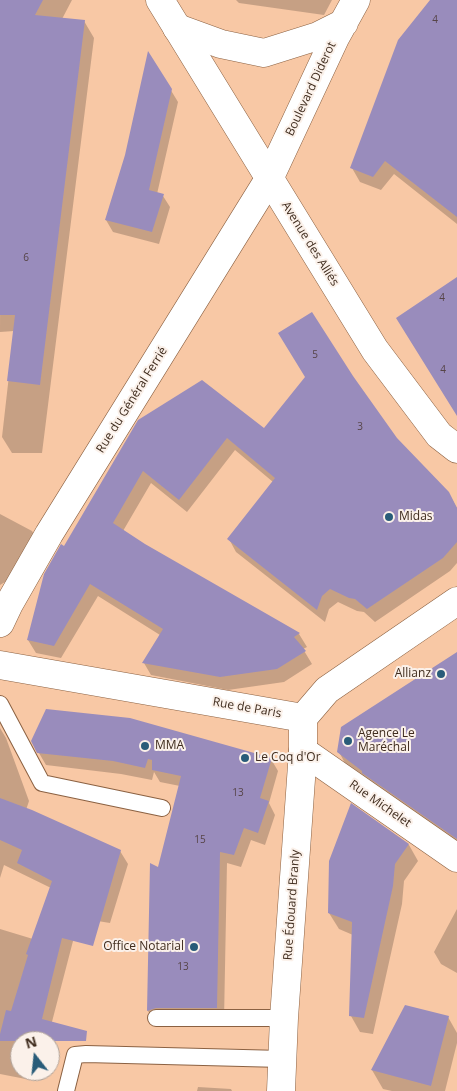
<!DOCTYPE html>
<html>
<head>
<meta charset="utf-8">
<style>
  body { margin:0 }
  #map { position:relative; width:457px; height:1091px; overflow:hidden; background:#f8c8a5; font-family:"Open Sans",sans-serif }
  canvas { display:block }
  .north { position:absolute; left:10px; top:1031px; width:50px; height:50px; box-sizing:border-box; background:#fbf1ea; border:1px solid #b0a298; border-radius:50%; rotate:344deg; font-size:14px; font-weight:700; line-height:20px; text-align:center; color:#3f2c1e }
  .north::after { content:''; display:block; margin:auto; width:18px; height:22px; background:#295c79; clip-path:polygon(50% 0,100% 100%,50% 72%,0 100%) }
</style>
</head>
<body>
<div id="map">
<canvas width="457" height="1091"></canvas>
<div class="north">N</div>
</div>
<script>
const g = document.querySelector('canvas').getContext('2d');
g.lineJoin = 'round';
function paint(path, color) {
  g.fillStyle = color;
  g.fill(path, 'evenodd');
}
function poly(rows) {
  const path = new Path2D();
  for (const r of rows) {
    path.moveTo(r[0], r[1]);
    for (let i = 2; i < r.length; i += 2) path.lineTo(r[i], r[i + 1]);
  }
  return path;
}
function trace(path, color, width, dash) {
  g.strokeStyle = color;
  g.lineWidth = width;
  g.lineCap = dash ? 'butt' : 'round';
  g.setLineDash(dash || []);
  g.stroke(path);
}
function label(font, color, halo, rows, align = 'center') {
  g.font = font + ' "Open Sans",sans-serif';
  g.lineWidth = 4;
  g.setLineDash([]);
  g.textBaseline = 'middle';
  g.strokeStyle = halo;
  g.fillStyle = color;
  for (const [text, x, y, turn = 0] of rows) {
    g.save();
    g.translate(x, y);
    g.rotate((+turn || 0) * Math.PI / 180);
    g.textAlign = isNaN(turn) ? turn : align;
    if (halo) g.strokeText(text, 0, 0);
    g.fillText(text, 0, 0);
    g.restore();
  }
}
const shadow = poly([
  [1,0,72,0,62,19,84,21,94,38,42,453,12,453,2,437,14,331,0,332],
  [236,0,332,0,324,15,239,3],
  [431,0,457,0,457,224,394,174,381,190,360,182,352,168],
  [149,54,178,102,157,194,163,196,170,207,159,244,113,232,106,220,126,155],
  [352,377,396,439,448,492,457,508,457,563,450,571,375,622,364,612,357,611,338,602,329,609,325,622,236,552,229,539,273,482,235,450,187,512,151,483,123,531,145,546,299,634,307,647,303,649,312,664,284,682,228,690,151,675,144,663,160,635,98,596,61,658,36,653,28,640,65,548,139,421,265,429],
  [0,514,32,531,38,541,20,573,0,585],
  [457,654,457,845,346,765,339,752],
  [0,728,6,738,29,801,26,810,120,851,128,864,110,923,79,918,47,1041,20,1041,20,1071,39,1071,36,1081,0,1074,0,929,33,939,51,888,4,865,0,878],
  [32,741,271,759,278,771,269,803,275,815,265,845,251,840,241,867,227,863,224,1020,155,1023,148,1011,159,868,180,786,160,782,154,772,152,780,121,774,46,765],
  [351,805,409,845,418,861,404,881,402,904,373,1034,360,1032,351,1016,353,935,339,929,329,913],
  [457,909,457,973,441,964,434,952],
  [406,1007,448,1017,457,1033,457,1043,445,1091,392,1091,383,1089,372,1070],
  [198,1087,231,1089,232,1091,197,1091]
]);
const building = poly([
  [0,0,43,0,35,15,85,20,40,385,7,381,15,315,0,315],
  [430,0,457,0,457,217,385,161,373,177,350,168,398,40],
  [148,51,172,89,149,190,164,194,152,232,105,220,125,155],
  [457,277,457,416,396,318],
  [312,312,353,376,397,438,449,492,457,508,457,542,443,558,367,609,355,599,349,598,330,589,322,596,317,610,227,539,275,478,227,438,179,500,143,471,113,523,145,544,300,633,294,637,306,651,277,669,220,677,142,663,163,629,90,584,54,646,27,640,44,574,61,544,64,546,138,420,202,380,264,428,305,377,278,333],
  [457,652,457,839,362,773,362,771,337,752,341,727],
  [46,709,130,718,272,758,260,798,269,801,258,833,244,828,234,855,220,852,217,1008,156,1008,147,1011,150,863,158,867,181,776,152,770,152,760,148,759,145,768,113,761,37,753,31,741],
  [0,798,32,810,121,850,93,946,62,938,42,1019,87,1031,86,1041,0,1041,0,1034,6,1010,11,1011,28,955,26,954,52,881,17,863,22,850,0,840],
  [351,803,409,844,395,864,393,886,364,1018,349,1016,352,922,328,913,329,861],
  [405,1005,449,1016,431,1086,371,1070]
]);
const service = poly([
  [0,704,42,783,162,808],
  [156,1018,284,1018],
  [66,1091,75,1055,86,1054,282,1059]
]);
const minor = poly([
  [0,623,9,604,49,534,269,179],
  [0,665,303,718],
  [303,751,457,858]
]);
const tertiary = poly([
  [177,28,221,44,264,53,318,36,344,23],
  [269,179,335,38,356,0]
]);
const secondary = poly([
  [160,0,375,350,439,435,457,449],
  [281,1091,284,1018,303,751,303,718,327,690,457,601]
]);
const markers = [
  [389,517,5,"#295c79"],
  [441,674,5,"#295c79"],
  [348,741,5,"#295c79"],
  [145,746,5,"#295c79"],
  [245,758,5,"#295c79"],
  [194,947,5,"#295c79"]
];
const numberNames = [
  ["4",435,20],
  ["6",26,258],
  ["4",442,298],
  ["5",315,355],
  ["4",443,370],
  ["3",360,427],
  ["13",238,793],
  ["15",200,840],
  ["13",183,967]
];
const streetNames = [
  ["Boulevard Diderot",311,89,-65],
  ["Avenue des Alliés",310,244,58],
  ["Rue du Général Ferrié",132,400,-58],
  ["Rue de Paris",247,708,10],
  ["Rue Michelet",380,804,35],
  ["Rue Édouard Branly",292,905,-86]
];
const poiNames = [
  ["Midas",399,517],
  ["Allianz",431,674,"right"],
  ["Agence Le",358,734],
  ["Maréchal",358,748],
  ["MMA",155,746],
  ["Le Coq d'Or",255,758],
  ["Office Notarial",184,947,"right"]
];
paint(shadow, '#0003');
paint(building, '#998cbc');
trace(service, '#8b6142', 18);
trace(minor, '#8b6142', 29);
trace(tertiary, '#8b6142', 29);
trace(secondary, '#8b6142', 29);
trace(service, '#fff', 16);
trace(minor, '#fff', 28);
trace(tertiary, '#fff', 28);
trace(secondary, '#fff', 28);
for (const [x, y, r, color] of markers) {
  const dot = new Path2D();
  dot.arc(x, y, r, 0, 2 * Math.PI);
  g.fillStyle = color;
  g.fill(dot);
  trace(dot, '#fbf1ea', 2);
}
label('10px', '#564446', null, numberNames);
label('12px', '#3f2c1e', '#fbf1ea', streetNames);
label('12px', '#3f2c1e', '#fbf1ea', poiNames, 'left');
</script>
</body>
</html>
